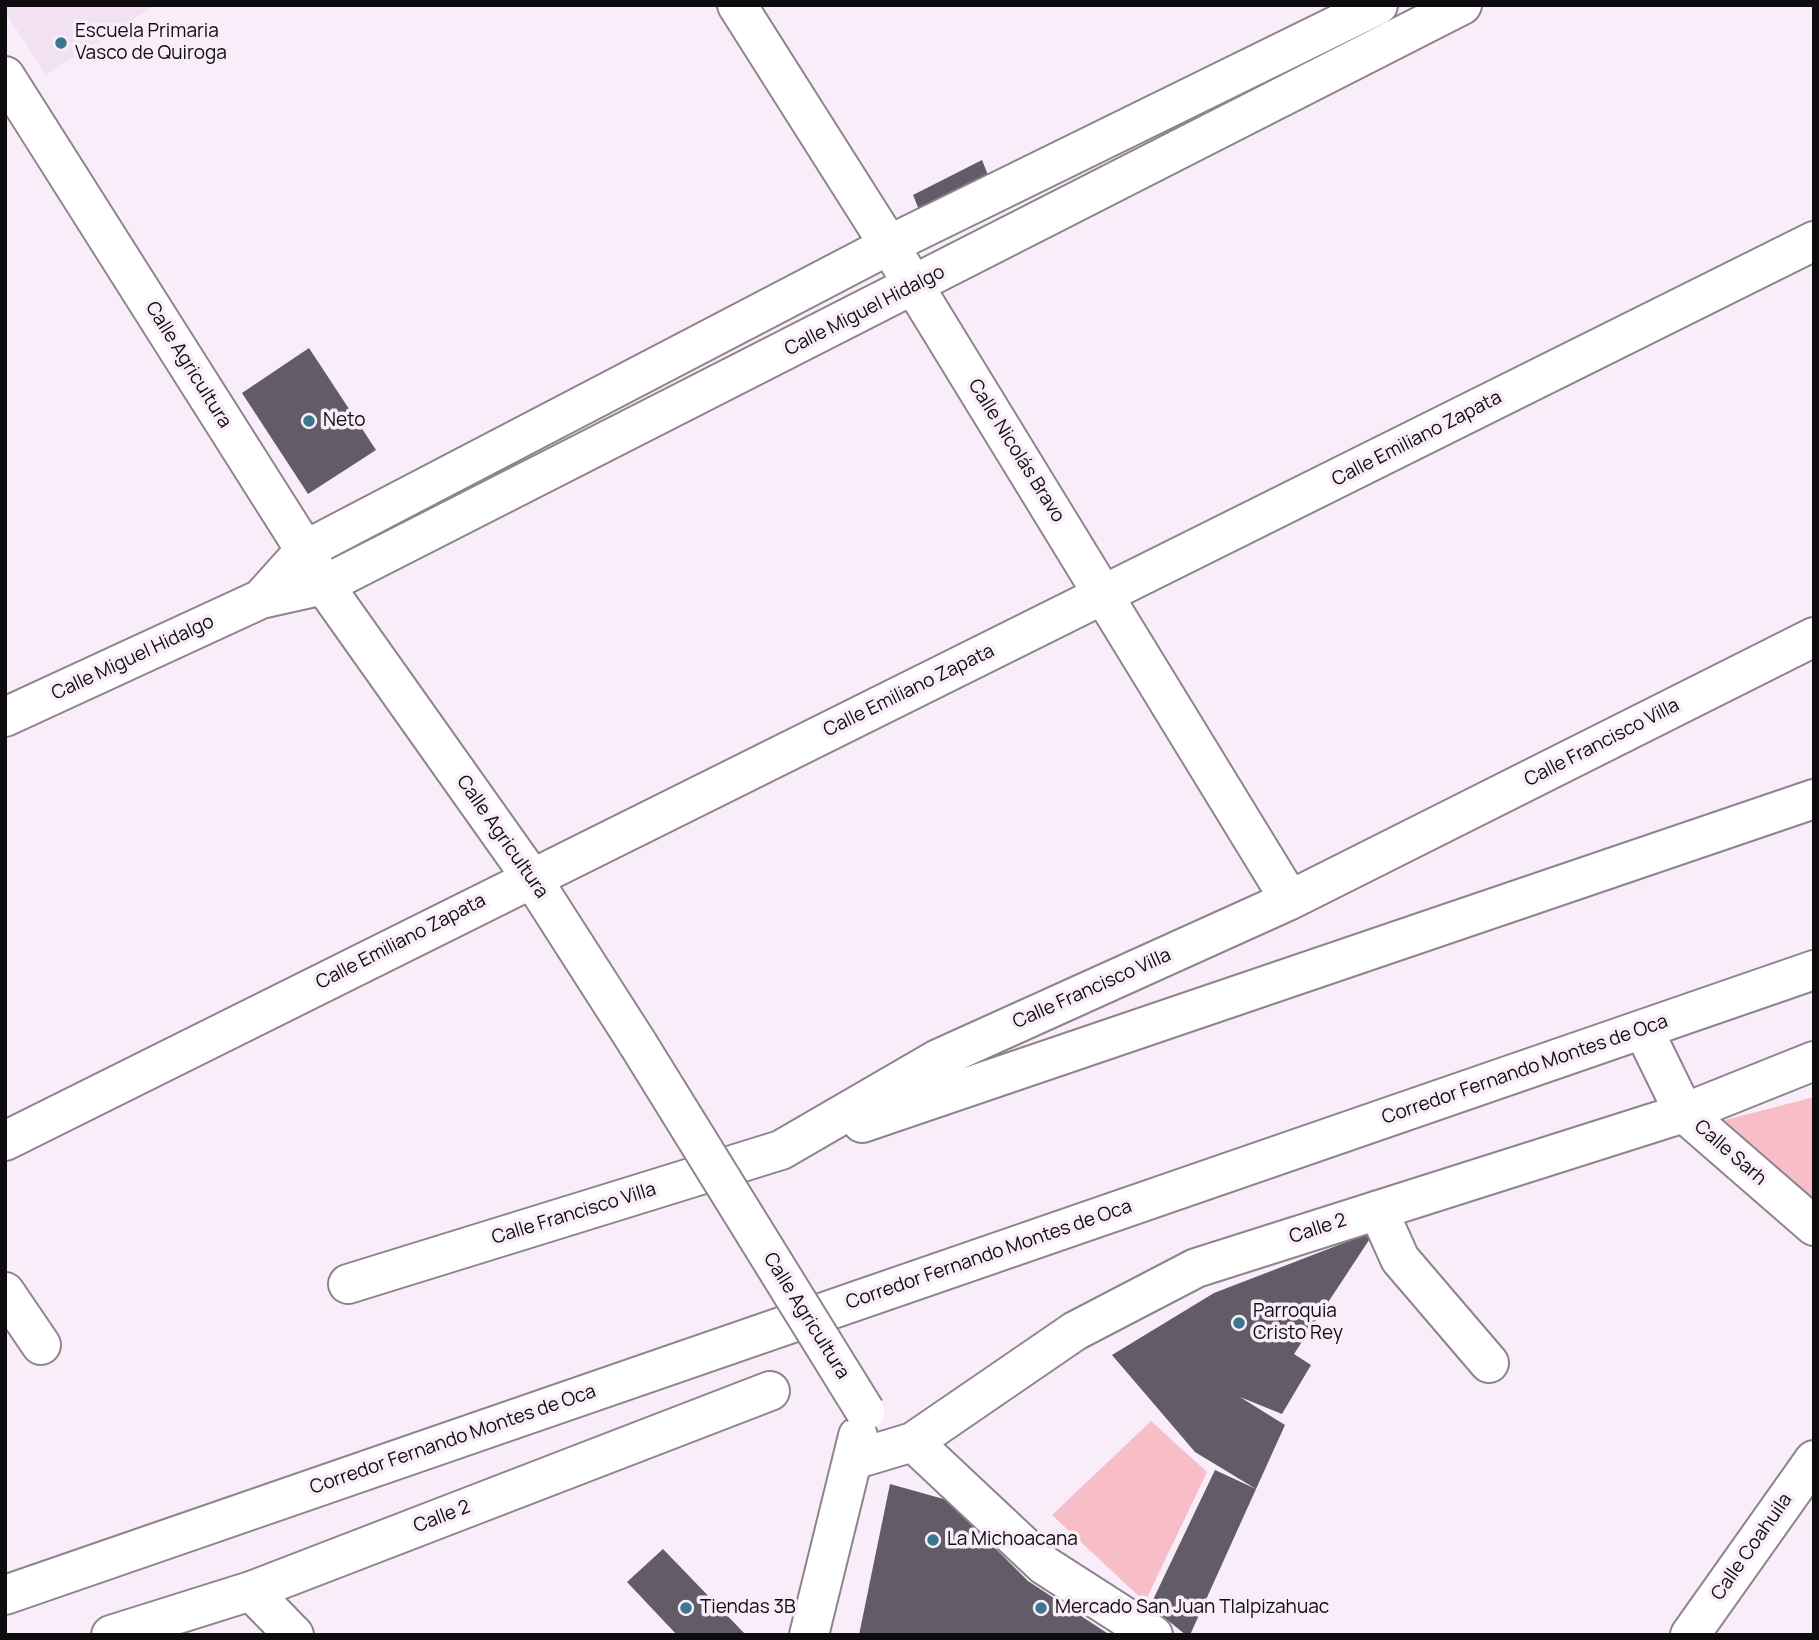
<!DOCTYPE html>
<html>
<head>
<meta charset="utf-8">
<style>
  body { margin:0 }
  #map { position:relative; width:1819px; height:1640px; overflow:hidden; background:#f8edf8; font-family:Manrope,sans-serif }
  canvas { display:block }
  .frame { position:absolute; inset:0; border:7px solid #0f0c0f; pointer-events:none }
</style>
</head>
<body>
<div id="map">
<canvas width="1819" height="1640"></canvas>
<div class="frame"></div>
</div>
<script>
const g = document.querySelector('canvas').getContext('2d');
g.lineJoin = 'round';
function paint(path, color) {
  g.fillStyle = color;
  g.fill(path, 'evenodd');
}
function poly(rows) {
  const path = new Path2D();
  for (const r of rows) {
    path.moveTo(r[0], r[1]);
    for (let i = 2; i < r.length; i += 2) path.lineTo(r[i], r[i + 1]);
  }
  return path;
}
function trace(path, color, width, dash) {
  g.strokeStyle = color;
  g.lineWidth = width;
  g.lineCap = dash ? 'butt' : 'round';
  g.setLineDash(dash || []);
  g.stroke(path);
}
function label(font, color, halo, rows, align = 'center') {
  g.font = font + ' Manrope,sans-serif';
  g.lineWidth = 7;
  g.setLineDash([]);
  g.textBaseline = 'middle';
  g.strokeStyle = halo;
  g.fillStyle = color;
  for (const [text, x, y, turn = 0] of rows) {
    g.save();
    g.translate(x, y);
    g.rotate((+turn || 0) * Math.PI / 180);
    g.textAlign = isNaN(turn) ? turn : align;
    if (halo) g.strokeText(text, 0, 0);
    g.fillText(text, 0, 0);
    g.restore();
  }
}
const built = poly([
  [5,5,155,5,46,75,5,11]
]);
const green = poly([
  [1814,1097,1814,1204,1717,1122],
  [1151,1421,1207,1472,1145,1602,1052,1515]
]);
const building = poly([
  [982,160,992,185,922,217,913,195],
  [309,348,376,450,308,494,242,393],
  [1375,1231,1294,1354,1311,1365,1282,1414,1240,1397,1285,1425,1256,1489,1195,1452,1112,1355,1214,1293],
  [1215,1470,1256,1489,1190,1635,1186,1635,1150,1606],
  [890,1484,947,1500,1028,1581,1110,1635,859,1635],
  [663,1549,746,1635,677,1635,627,1582]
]);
const minor = poly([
  [737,5,889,245,1290,900],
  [5,76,305,550,324,585,531,877,638,1044],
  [261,599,305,550,903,238,1378,5],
  [5,717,261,599,324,585,1462,5],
  [1643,1029,1684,1113,1814,1226],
  [862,1123,1814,799],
  [5,1141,1814,241],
  [1378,1210,1400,1259,1489,1363],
  [348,1284,781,1150,938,1059,1290,900,1814,637],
  [5,1292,41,1345],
  [913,1442,1044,1565,1153,1635],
  [853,1460,913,1442,1075,1331,1196,1268,1684,1113,1814,1061],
  [251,1591,294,1635],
  [5,1595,1814,970],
  [111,1635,251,1591,770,1391],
  [809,1635,858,1436],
  [1690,1635,1814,1460]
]);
const minorBridge = poly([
  [638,1044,865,1411]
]);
const markers = [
  [61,43,7,"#3b778e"],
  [309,421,7,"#3b778e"],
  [1239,1323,7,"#3b778e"],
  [933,1540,7,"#3b778e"],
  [686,1608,7,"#3b778e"],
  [1041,1608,7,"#3b778e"]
];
const poiNames = [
  ["Escuela Primaria",75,32],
  ["Vasco de Quiroga",75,54],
  ["Neto",323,421],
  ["Parroquia",1253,1312],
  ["Cristo Rey",1253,1334],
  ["La Michoacana",947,1540],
  ["Tiendas 3B",700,1608],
  ["Mercado San Juan Tlalpizahuac",1055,1608]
];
const streetNames = [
  ["Calle Miguel Hidalgo",865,311,-27],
  ["Calle Agricultura",188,365,58],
  ["Calle Emiliano Zapata",1417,439,-27],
  ["Calle Nicolás Bravo",1016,451,58],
  ["Calle Miguel Hidalgo",133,658,-25],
  ["Calle Emiliano Zapata",909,691,-26],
  ["Calle Francisco Villa",1602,743,-27],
  ["Calle Agricultura",502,837,55],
  ["Calle Emiliano Zapata",401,942,-27],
  ["Calle Francisco Villa",1092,989,-24],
  ["Corredor Fernando Montes de Oca",1525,1070,-19],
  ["Calle Sarh",1730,1153,41],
  ["Calle Francisco Villa",574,1214,-17],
  ["Calle 2",1318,1229,-18],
  ["Corredor Fernando Montes de Oca",989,1255,-19],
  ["Calle Agricultura",806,1316,58],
  ["Corredor Fernando Montes de Oca",453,1440,-19],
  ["Calle 2",442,1517,-21],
  ["Calle Coahuila",1752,1547,-55]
];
paint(built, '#f2e1f2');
paint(green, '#f7bec7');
paint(building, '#625c68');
trace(minor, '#8e848e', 42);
trace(minor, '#fff', 38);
trace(minorBridge, '#8e848e', 42, []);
trace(minorBridge, '#fff', 38);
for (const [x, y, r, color] of markers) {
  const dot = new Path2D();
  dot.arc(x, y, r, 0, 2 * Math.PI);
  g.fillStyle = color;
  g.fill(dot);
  trace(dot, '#f8edf8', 2.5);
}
label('19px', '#0f0c0f', '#f8edf8', poiNames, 'left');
label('19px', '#0f0c0f', '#f8edf8', streetNames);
</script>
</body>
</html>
